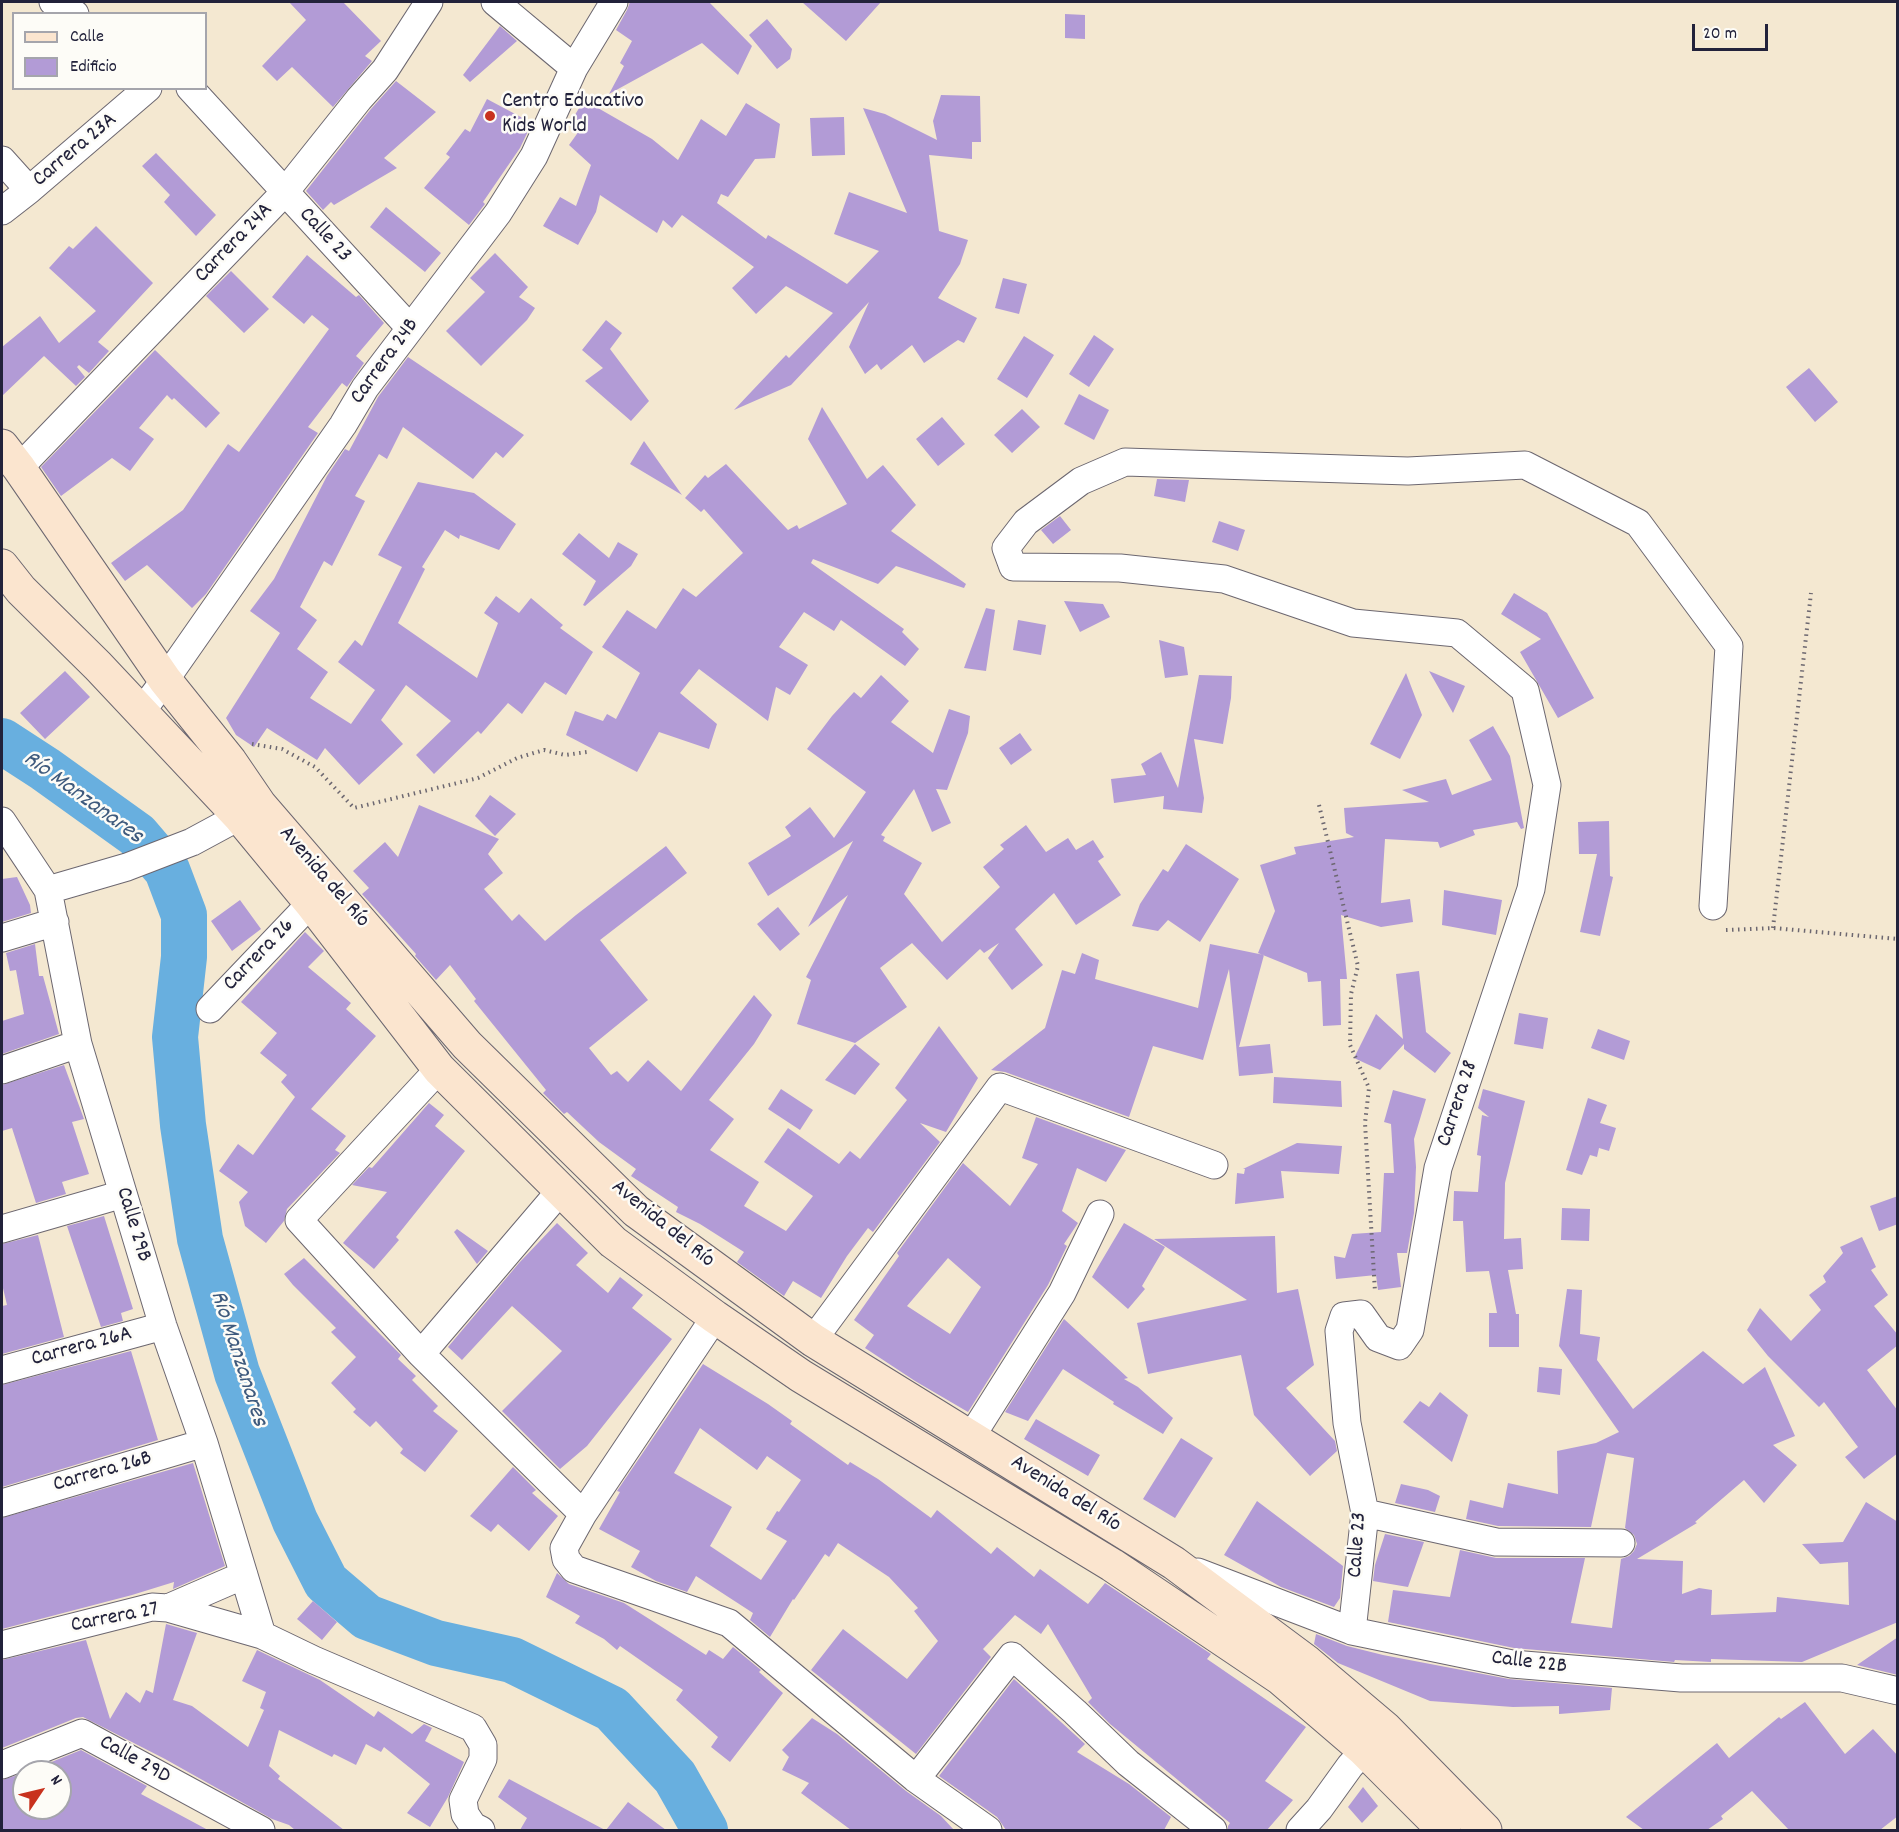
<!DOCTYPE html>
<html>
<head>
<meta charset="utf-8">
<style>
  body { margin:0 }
  #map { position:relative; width:1899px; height:1832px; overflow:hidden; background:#f4e8d1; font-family:Dekko,sans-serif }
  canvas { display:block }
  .frame { position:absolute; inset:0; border:3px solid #22223b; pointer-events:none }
  .legend { position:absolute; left:12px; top:12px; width:195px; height:78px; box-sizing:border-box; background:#fdfcf7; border:2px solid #a5a5ac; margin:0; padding:8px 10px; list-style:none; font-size:18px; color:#22223b }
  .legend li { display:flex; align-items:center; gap:12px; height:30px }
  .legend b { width:30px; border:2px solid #a5a5ac }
  .north { position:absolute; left:12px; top:1760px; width:60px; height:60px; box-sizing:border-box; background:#fdfcf7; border:2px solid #a5a5ac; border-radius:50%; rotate:55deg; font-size:16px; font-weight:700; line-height:24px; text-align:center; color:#22223b }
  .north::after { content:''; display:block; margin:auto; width:21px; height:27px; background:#c8321e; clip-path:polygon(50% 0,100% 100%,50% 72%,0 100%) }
  .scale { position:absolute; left:1692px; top:24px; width:76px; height:27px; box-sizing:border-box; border:3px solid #22223b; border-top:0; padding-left:8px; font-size:18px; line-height:21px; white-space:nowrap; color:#22223b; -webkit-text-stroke:4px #fdfcf7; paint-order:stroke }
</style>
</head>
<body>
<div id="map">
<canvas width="1899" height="1832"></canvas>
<div class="frame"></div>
<ul class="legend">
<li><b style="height:8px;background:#fbe5cf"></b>Calle</li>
<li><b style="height:16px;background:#b29bd6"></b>Edificio</li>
</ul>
<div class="north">N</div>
<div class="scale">20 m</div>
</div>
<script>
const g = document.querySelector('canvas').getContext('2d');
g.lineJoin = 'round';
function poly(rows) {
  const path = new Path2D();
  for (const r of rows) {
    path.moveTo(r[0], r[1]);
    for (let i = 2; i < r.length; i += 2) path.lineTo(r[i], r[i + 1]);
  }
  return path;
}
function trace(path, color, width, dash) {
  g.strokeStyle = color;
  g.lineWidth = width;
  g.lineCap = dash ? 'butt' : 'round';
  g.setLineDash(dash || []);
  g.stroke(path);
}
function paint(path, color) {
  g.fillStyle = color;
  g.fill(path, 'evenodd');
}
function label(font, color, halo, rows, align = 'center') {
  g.font = font + ' Dekko,sans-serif';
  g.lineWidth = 5;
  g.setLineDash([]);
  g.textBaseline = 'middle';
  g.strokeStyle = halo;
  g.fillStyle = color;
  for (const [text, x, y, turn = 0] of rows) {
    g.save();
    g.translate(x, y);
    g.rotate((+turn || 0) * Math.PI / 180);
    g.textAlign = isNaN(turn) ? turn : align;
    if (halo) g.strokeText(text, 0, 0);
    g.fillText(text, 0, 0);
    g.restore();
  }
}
const river = poly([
  [2,741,45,769,137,835,167,870,184,915,184,957,175,1037,183,1125,200,1239,237,1373,295,1521,326,1582,367,1617,436,1643,512,1660,612,1709,675,1777,705,1830]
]);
const building = poly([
  [289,2,343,2,381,41,365,56,372,61,333,107,292,67,277,81,262,66,306,20],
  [630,2,709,2,752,46,738,75,702,43,609,94,624,66,620,63,632,41,616,30,627,10],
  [802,2,881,2,846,41],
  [1065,14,1085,15,1085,39,1065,38],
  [767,19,792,49,790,59,777,69,749,35],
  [500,26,517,41,470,82,463,75],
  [396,81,436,112,384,158,397,168,334,205,331,202,323,210,306,191,371,109],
  [941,95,980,96,981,142,972,142,972,159,929,155,939,231,968,240,960,264,938,298,977,318,964,343,958,340,924,363,912,345,881,370,877,364,865,374,849,347,869,302,791,385,734,410,786,355,789,358,833,313,786,286,756,314,732,288,754,267,682,215,672,228,663,220,657,233,600,195,596,212,578,245,543,226,560,197,576,206,591,165,569,145,584,124,573,118,584,100,652,139,678,160,701,119,726,136,746,103,780,124,775,158,755,159,728,197,721,194,717,203,766,239,768,235,847,284,879,251,834,234,849,192,907,213,863,108,885,114,937,140,933,121],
  [487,99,532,123,520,148,483,202,485,204,469,225,424,188,450,157,446,154,465,129,470,132],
  [844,117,845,155,812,156,810,118],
  [156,153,216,215,196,236,164,202,170,195,142,166],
  [386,207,441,253,425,272,370,227],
  [96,226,153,283,98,342,109,351,89,373,79,365,77,367,85,377,76,386,44,356,2,396,2,347,40,316,59,343,96,311,49,268,69,246,73,249],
  [495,253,528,287,519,297,535,308,527,320,481,366,446,331,485,292,470,278],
  [307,255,356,297,359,295,384,323,356,356,364,363,347,387,342,383,308,427,318,433,206,594,192,608,147,565,125,581,111,563,183,510,228,444,239,452,329,329,312,315,304,324,272,297],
  [231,271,269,309,244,333,206,296],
  [1003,278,1027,284,1019,314,995,308],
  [606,320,622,333,610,349,649,401,631,421,585,381,603,368,582,350],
  [1094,335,1114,349,1089,387,1069,374],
  [1024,336,1054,355,1027,398,997,379],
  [155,350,220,413,206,428,174,398,172,400,167,395,139,428,154,439,130,471,112,458,61,496,41,467],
  [408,357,524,435,503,458,496,452,473,479,403,427,387,459,379,454,355,496,365,501,332,566,324,561,300,607,317,620,297,649,328,672,310,698,351,724,375,690,338,662,355,640,362,646,402,567,378,555,418,482,474,493,516,524,499,550,460,535,459,539,445,530,422,567,425,569,398,623,477,678,498,623,484,613,496,596,519,613,531,598,563,625,560,628,593,652,566,695,545,682,522,714,508,703,481,734,478,731,434,774,416,755,451,721,406,685,381,720,403,744,359,785,325,748,317,760,267,728,254,747,236,735,226,718,280,633,250,611,274,579,327,476,345,449,349,451,378,397],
  [1809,368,1838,402,1815,422,1786,387],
  [1079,394,1109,410,1094,440,1064,424],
  [822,407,867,479,883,465,916,505,891,531,966,584,964,588,896,566,878,584,813,559,811,563,904,629,902,632,919,649,905,666,841,620,834,631,804,612,779,647,808,665,790,695,776,687,768,721,699,669,680,693,717,724,709,749,659,732,637,772,566,735,575,711,603,721,607,714,616,719,640,673,602,647,627,610,656,629,683,588,696,597,743,553,704,509,701,512,685,498,705,475,708,478,726,464,788,530,797,525,799,529,847,504,808,439],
  [1022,409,1040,427,1012,453,994,435],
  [942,417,965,444,938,466,916,439],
  [644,441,682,495,630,464],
  [1157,479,1189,480,1185,502,1154,496],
  [1060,516,1071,530,1053,544,1041,530],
  [1219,521,1245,530,1238,551,1212,542],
  [579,533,609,558,618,542,638,554,631,566,585,606,583,605,596,581,562,554],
  [1514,593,1547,613,1594,698,1558,718,1520,652,1541,639,1501,614],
  [1064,601,1103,604,1110,617,1080,632],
  [986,608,995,610,986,671,964,668],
  [1018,620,1046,625,1041,655,1013,650],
  [1159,640,1184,647,1188,675,1165,678],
  [65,671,90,697,45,739,20,713],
  [1429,671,1465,686,1453,713],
  [1406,673,1422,715,1400,759,1370,744],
  [881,675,909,701,891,722,933,753,949,709,970,716,968,733,947,790,936,789,951,823,932,832,914,789,881,835,885,837,883,841,922,863,904,894,942,942,1000,887,983,867,1004,849,1000,845,1026,825,1046,852,1068,838,1076,850,1093,840,1104,857,1098,861,1121,895,1076,925,1054,893,1015,929,1043,965,1012,990,988,958,999,943,984,953,980,949,947,980,912,943,880,968,907,1007,855,1043,797,1024,811,980,806,977,848,895,808,927,853,841,768,896,748,863,791,836,785,827,810,807,834,838,866,792,807,749,832,716,854,692,861,698],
  [1199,675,1232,676,1231,698,1223,744,1194,739,1204,798,1202,813,1163,809,1164,796,1114,803,1111,779,1146,775,1141,764,1161,752,1178,788],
  [1493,726,1510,756,1524,828,1521,829,1517,822,1473,830,1475,835,1440,848,1438,842,1385,839,1381,903,1410,899,1413,922,1381,927,1341,915,1347,979,1340,979,1341,1025,1323,1026,1321,981,1308,982,1307,973,1258,953,1275,911,1260,865,1296,854,1294,847,1354,837,1346,833,1344,808,1429,802,1402,790,1446,779,1452,795,1492,780,1469,740],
  [1020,733,1032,750,1011,765,999,748],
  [490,795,516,814,495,836,475,816],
  [419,805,499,839,488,854,503,873,484,889,512,921,519,914,545,941,576,915,666,846,687,873,600,940,648,1000,589,1048,611,1075,617,1071,628,1082,648,1060,681,1091,754,995,772,1015,754,1044,709,1100,734,1119,710,1150,759,1182,744,1206,786,1231,813,1196,764,1162,788,1128,839,1164,850,1151,860,1159,907,1100,895,1088,939,1026,978,1078,946,1132,920,1123,940,1142,873,1232,868,1228,847,1256,821,1298,793,1281,784,1296,737,1262,744,1252,700,1224,676,1212,678,1207,631,1176,636,1169,599,1142,567,1112,564,1114,543,1093,546,1090,474,1001,476,999,450,965,436,980,415,956,416,954,362,894,369,888,353,871,385,842,398,857],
  [1609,821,1610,876,1613,877,1600,936,1580,932,1597,854,1579,854,1578,822],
  [1186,844,1239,879,1200,942,1168,920,1158,931,1132,926,1140,904,1163,869,1168,872],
  [17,877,30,905,31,913,2,922,2,879],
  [1444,890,1502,900,1496,935,1442,925],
  [240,900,261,929,232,951,211,921],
  [778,907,800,934,780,951,757,924],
  [305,932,324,951,308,967,351,1003,346,1009,376,1036,311,1109,346,1136,335,1150,340,1153,287,1209,284,1221,266,1243,245,1226,239,1202,248,1192,219,1171,238,1144,253,1155,295,1097,281,1082,287,1075,260,1053,277,1033,241,1002],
  [35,944,39,976,43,976,59,1034,2,1054,2,1021,24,1014,16,970,10,971,6,953],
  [1210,944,1264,955,1239,1047,1270,1044,1273,1073,1239,1076,1229,969,1203,1060,1153,1046,1129,1117,1005,1072,991,1070,1045,1028,1062,970,1075,974,1082,953,1099,960,1095,979,1198,1008],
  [1419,971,1426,1032,1451,1053,1435,1073,1404,1049,1404,1044,1380,1070,1354,1058,1376,1014,1403,1039,1396,974],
  [1519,1013,1548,1018,1543,1049,1514,1044],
  [1598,1029,1630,1041,1624,1060,1591,1048],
  [855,1044,880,1064,855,1095,825,1080],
  [64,1065,84,1119,72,1122,89,1174,62,1182,66,1194,36,1203,12,1128,2,1131,2,1085],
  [1274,1077,1341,1081,1342,1107,1273,1103],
  [781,1089,813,1110,800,1130,768,1109],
  [1483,1089,1525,1101,1505,1183,1504,1239,1521,1238,1523,1269,1508,1270,1516,1314,1519,1314,1519,1347,1489,1347,1489,1313,1497,1313,1489,1271,1466,1272,1463,1221,1453,1221,1454,1191,1478,1192,1481,1156,1477,1155,1482,1115,1489,1117,1478,1108],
  [1393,1090,1426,1099,1414,1139,1416,1167,1414,1213,1407,1253,1397,1253,1401,1287,1378,1290,1376,1275,1336,1279,1334,1256,1345,1258,1352,1234,1381,1232,1384,1173,1394,1173,1391,1124,1384,1122],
  [1588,1098,1607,1105,1600,1123,1616,1128,1609,1151,1599,1148,1597,1157,1590,1155,1582,1175,1566,1170],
  [429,1103,444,1115,435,1126,465,1151,396,1237,399,1240,374,1269,343,1243,387,1192,352,1185,369,1167,372,1168],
  [1036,1117,1126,1150,1106,1182,1077,1168,1062,1211,1078,1223,1064,1244,1067,1246,1048,1285,968,1412,915,1381,865,1348,874,1335,854,1320,899,1256,897,1253,963,1163,1010,1206,1038,1164,1022,1158],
  [948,1258,981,1287,950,1334,907,1306],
  [1297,1143,1342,1146,1339,1174,1281,1171,1284,1198,1235,1204,1237,1173,1244,1174,1245,1169,1243,1169],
  [1898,1196,1898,1224,1879,1231,1870,1206],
  [1562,1208,1590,1209,1589,1241,1561,1240],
  [104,1216,133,1309,121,1313,123,1321,101,1327,67,1226],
  [557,1223,588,1253,576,1265,608,1293,620,1277,643,1295,632,1308,672,1339,587,1446,560,1469,502,1411,562,1351,512,1306,462,1360,448,1347,519,1263],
  [1124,1223,1165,1247,1142,1286,1145,1289,1128,1309,1092,1277],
  [457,1229,488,1251,477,1264,454,1232],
  [38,1235,64,1337,2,1354,2,1306,7,1305,2,1284,2,1244],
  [1275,1236,1277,1293,1298,1289,1314,1365,1286,1388,1335,1441,1337,1451,1310,1476,1254,1415,1241,1355,1148,1374,1137,1323,1247,1300,1154,1239],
  [1862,1237,1876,1267,1871,1270,1888,1295,1874,1306,1898,1335,1898,1345,1867,1370,1898,1411,1898,1453,1864,1479,1845,1457,1858,1447,1824,1402,1819,1407,1768,1356,1747,1330,1760,1308,1791,1341,1821,1310,1809,1295,1826,1282,1823,1276,1843,1253,1840,1247],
  [304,1258,401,1355,398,1359,416,1376,412,1380,438,1406,433,1411,458,1431,425,1472,400,1453,403,1449,376,1421,370,1427,353,1412,356,1409,331,1383,356,1357,331,1332,336,1328,293,1285,284,1274],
  [1567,1289,1582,1290,1580,1334,1600,1337,1597,1360,1633,1409,1703,1351,1743,1384,1765,1367,1795,1436,1773,1445,1797,1465,1764,1503,1744,1480,1695,1522,1697,1523,1637,1559,1683,1561,1682,1594,1699,1588,1712,1590,1711,1615,1776,1612,1777,1597,1849,1605,1848,1562,1820,1564,1802,1544,1843,1542,1866,1502,1898,1522,1898,1622,1802,1662,1711,1659,1711,1662,1675,1660,1674,1662,1514,1648,1388,1622,1393,1590,1450,1597,1460,1550,1496,1558,1585,1558,1571,1623,1612,1628,1621,1559,1629,1556,1634,1551,1637,1544,1634,1535,1625,1528,1634,1458,1607,1453,1591,1527,1498,1526,1466,1519,1470,1500,1503,1508,1508,1483,1558,1494,1557,1451,1596,1443,1619,1432,1559,1346],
  [1064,1319,1128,1378,1124,1379,1138,1387,1173,1418,1163,1434,1113,1404,1114,1402,1063,1369,1028,1421,1005,1412],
  [131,1351,158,1440,2,1487,2,1385],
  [703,1364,768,1404,792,1421,790,1424,848,1465,850,1462,878,1479,931,1518,937,1510,991,1554,997,1547,1034,1577,1040,1569,1088,1604,1105,1583,1211,1654,1207,1659,1306,1727,1265,1781,1293,1800,1267,1830,1228,1830,1228,1826,1230,1823,1110,1724,1088,1702,1092,1698,1048,1624,1041,1634,1015,1615,983,1649,991,1657,916,1754,811,1670,843,1629,907,1679,938,1641,914,1611,918,1608,889,1577,838,1543,829,1557,825,1554,794,1600,793,1599,770,1637,750,1620,753,1613,696,1576,687,1592,656,1581,631,1567,640,1551,599,1529,620,1492,617,1491],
  [700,1428,757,1470,767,1456,801,1480,779,1512,777,1511,766,1529,787,1541,761,1580,710,1546,732,1507,674,1473],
  [1539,1367,1562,1369,1560,1395,1537,1392],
  [1440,1392,1468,1415,1452,1462,1403,1422,1420,1401,1429,1407],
  [1036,1419,1100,1455,1088,1476,1024,1439],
  [1181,1438,1213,1458,1175,1518,1143,1499],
  [193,1463,225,1566,173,1589,174,1582,132,1595,2,1629,2,1518],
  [513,1467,536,1490,532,1493,558,1516,529,1551,498,1524,491,1532,470,1516],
  [1401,1484,1428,1490,1440,1496,1435,1512,1395,1503],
  [1257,1501,1343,1566,1340,1598,1334,1607,1281,1587,1224,1555],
  [1385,1534,1424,1542,1408,1587,1373,1581,1375,1565],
  [557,1573,569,1584,624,1603,706,1655,709,1650,723,1659,733,1647,761,1670,759,1672,783,1693,730,1762,711,1747,718,1737,676,1700,683,1690,620,1646,617,1650,604,1639,575,1623,580,1616,546,1597],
  [313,1601,337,1622,322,1640,297,1619],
  [166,1624,197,1633,173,1700,192,1706,248,1747,264,1710,260,1708,266,1692,242,1681,257,1650,320,1680,374,1717,378,1711,412,1734,424,1724,432,1728,425,1741,464,1762,448,1797,430,1827,407,1813,430,1784,384,1747,381,1752,366,1744,356,1765,334,1754,332,1757,279,1730,269,1766,280,1776,278,1779,344,1830,295,1830,289,1825,272,1819,165,1759,83,1717,76,1718,2,1748,2,1660,86,1640,110,1719,126,1692,140,1703,146,1690,153,1693],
  [1316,1634,1347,1646,1383,1655,1509,1679,1612,1688,1610,1710,1559,1714,1559,1706,1513,1707,1430,1701,1338,1663,1314,1644],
  [1898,1637,1898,1675,1857,1665],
  [1014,1679,1085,1744,1077,1752,1129,1784,1171,1817,1164,1830,1006,1830,997,1817,939,1776],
  [1805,1702,1845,1754,1873,1729,1898,1756,1898,1816,1880,1830,1789,1830,1752,1791,1721,1816,1723,1819,1707,1830,1644,1830,1626,1817,1717,1743,1729,1758,1779,1717,1781,1719],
  [812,1718,837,1734,906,1791,941,1816,954,1830,851,1830,801,1793,809,1783,782,1770,789,1757,782,1750],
  [81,1750,147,1786,141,1794,208,1830,2,1830,2,1780,24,1773,24,1808,60,1808,60,1772,27,1772],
  [509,1779,605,1830,520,1830,527,1818,498,1797],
  [1363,1787,1378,1806,1362,1823,1348,1807],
  [628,1802,666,1830,606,1830]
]);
const path = poly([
  [252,744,282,749,315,767,354,808,478,778,517,758,544,750,565,755,587,752],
  [1319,805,1358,966,1351,994,1350,1045,1369,1088,1365,1123,1375,1292],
  [1773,928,1811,593],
  [1726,930,1773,928,1898,939]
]);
const street = poly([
  [53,2,75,14],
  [495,2,574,68],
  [190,88,410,328],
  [2,160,29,190],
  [2,211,29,190,148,88],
  [19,468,284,193,359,99,385,70,429,2],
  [141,712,165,680,343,425,365,388,498,213,534,156,574,68,614,2],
  [2,821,48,890,78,1044,163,1326,204,1443,262,1635],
  [48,890,127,867,192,842,255,808],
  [2,938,55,922],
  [210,1009,311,903],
  [439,1069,299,1220,421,1354,583,1514],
  [2,1070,78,1044],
  [2,1229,123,1194],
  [715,1317,583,1514,564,1548,566,1559,574,1569,729,1623,916,1779,988,1830],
  [813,1340,1000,1087,1214,1165],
  [421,1354,561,1190],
  [2,1370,163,1326],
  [971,1437,1062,1293,1100,1214],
  [2,1503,204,1443],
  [1365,1513,1496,1542,1621,1543],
  [1198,1572,1352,1631,1512,1664,1681,1678,1842,1678,1898,1691],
  [168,1608,244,1575],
  [1352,1631,1365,1513,1347,1423,1339,1331,1344,1316,1361,1314,1378,1338,1399,1346,1410,1330,1438,1168,1531,889,1547,785,1525,690,1457,633,1353,623,1224,579,1120,568,1013,567,1006,548,1026,522,1081,481,1125,462,1408,471,1525,465,1638,523,1729,646,1713,906],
  [2,1645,152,1607,168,1608,262,1635,314,1660,473,1728,483,1745,483,1759,463,1800,465,1814,473,1826,481,1830],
  [2,1765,82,1733,261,1830],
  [916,1779,1012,1656,1075,1712,1128,1763,1213,1830],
  [1300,1830,1319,1809,1350,1766,1377,1737]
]);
const secondary = poly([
  [2,446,19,468,165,680,230,761,260,805,467,1045,636,1211,813,1340,1174,1563,1307,1662,1385,1728,1485,1830],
  [2,566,21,590,98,666,240,817,311,903,439,1069,613,1242,715,1317,801,1376,1112,1565,1280,1678,1364,1750,1444,1830]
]);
const markers = [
  [490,116,6,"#c8321e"]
];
const poiNames = [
  ["Centro Educativo",502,103],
  ["Kids World",502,128]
];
const streetNames = [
  ["Carrera 23A",76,151,-40],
  ["Calle 23",324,236,47],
  ["Carrera 24A",235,244,-46],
  ["Carrera 24B",386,362,-54],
  ["Avenida del Río",323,878,49],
  ["Carrera 26",260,956,-46],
  ["Carrera 28",1459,1104,-72],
  ["Calle 29B",132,1225,73],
  ["Avenida del Río",662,1225,39],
  ["Carrera 26A",82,1348,-15],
  ["Carrera 26B",103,1473,-16],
  ["Avenida del Río",1065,1495,32],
  ["Calle 23",1359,1545,-86],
  ["Carrera 27",115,1619,-11],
  ["Calle 22B",1529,1664,7],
  ["Calle 29D",134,1761,29]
];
const waterNames = [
  ["Río Manzanares",82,799,36],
  ["Río Manzanares",237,1359,72]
];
trace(river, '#68afdf', 46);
paint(building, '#b29bd6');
trace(street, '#6c6770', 29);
trace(secondary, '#6c6770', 35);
trace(path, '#6c6770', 4, [1.5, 4.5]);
trace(street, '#fff', 27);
trace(secondary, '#fbe5cf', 33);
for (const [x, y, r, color] of markers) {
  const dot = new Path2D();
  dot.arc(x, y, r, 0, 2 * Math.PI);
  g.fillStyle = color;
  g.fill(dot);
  trace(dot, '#fdfcf7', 2);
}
label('22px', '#22223b', '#fdfcf7', poiNames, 'left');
label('22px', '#22223b', '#fdfcf7', streetNames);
label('italic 24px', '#3e5a7d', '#fdfcf7', waterNames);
</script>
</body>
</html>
